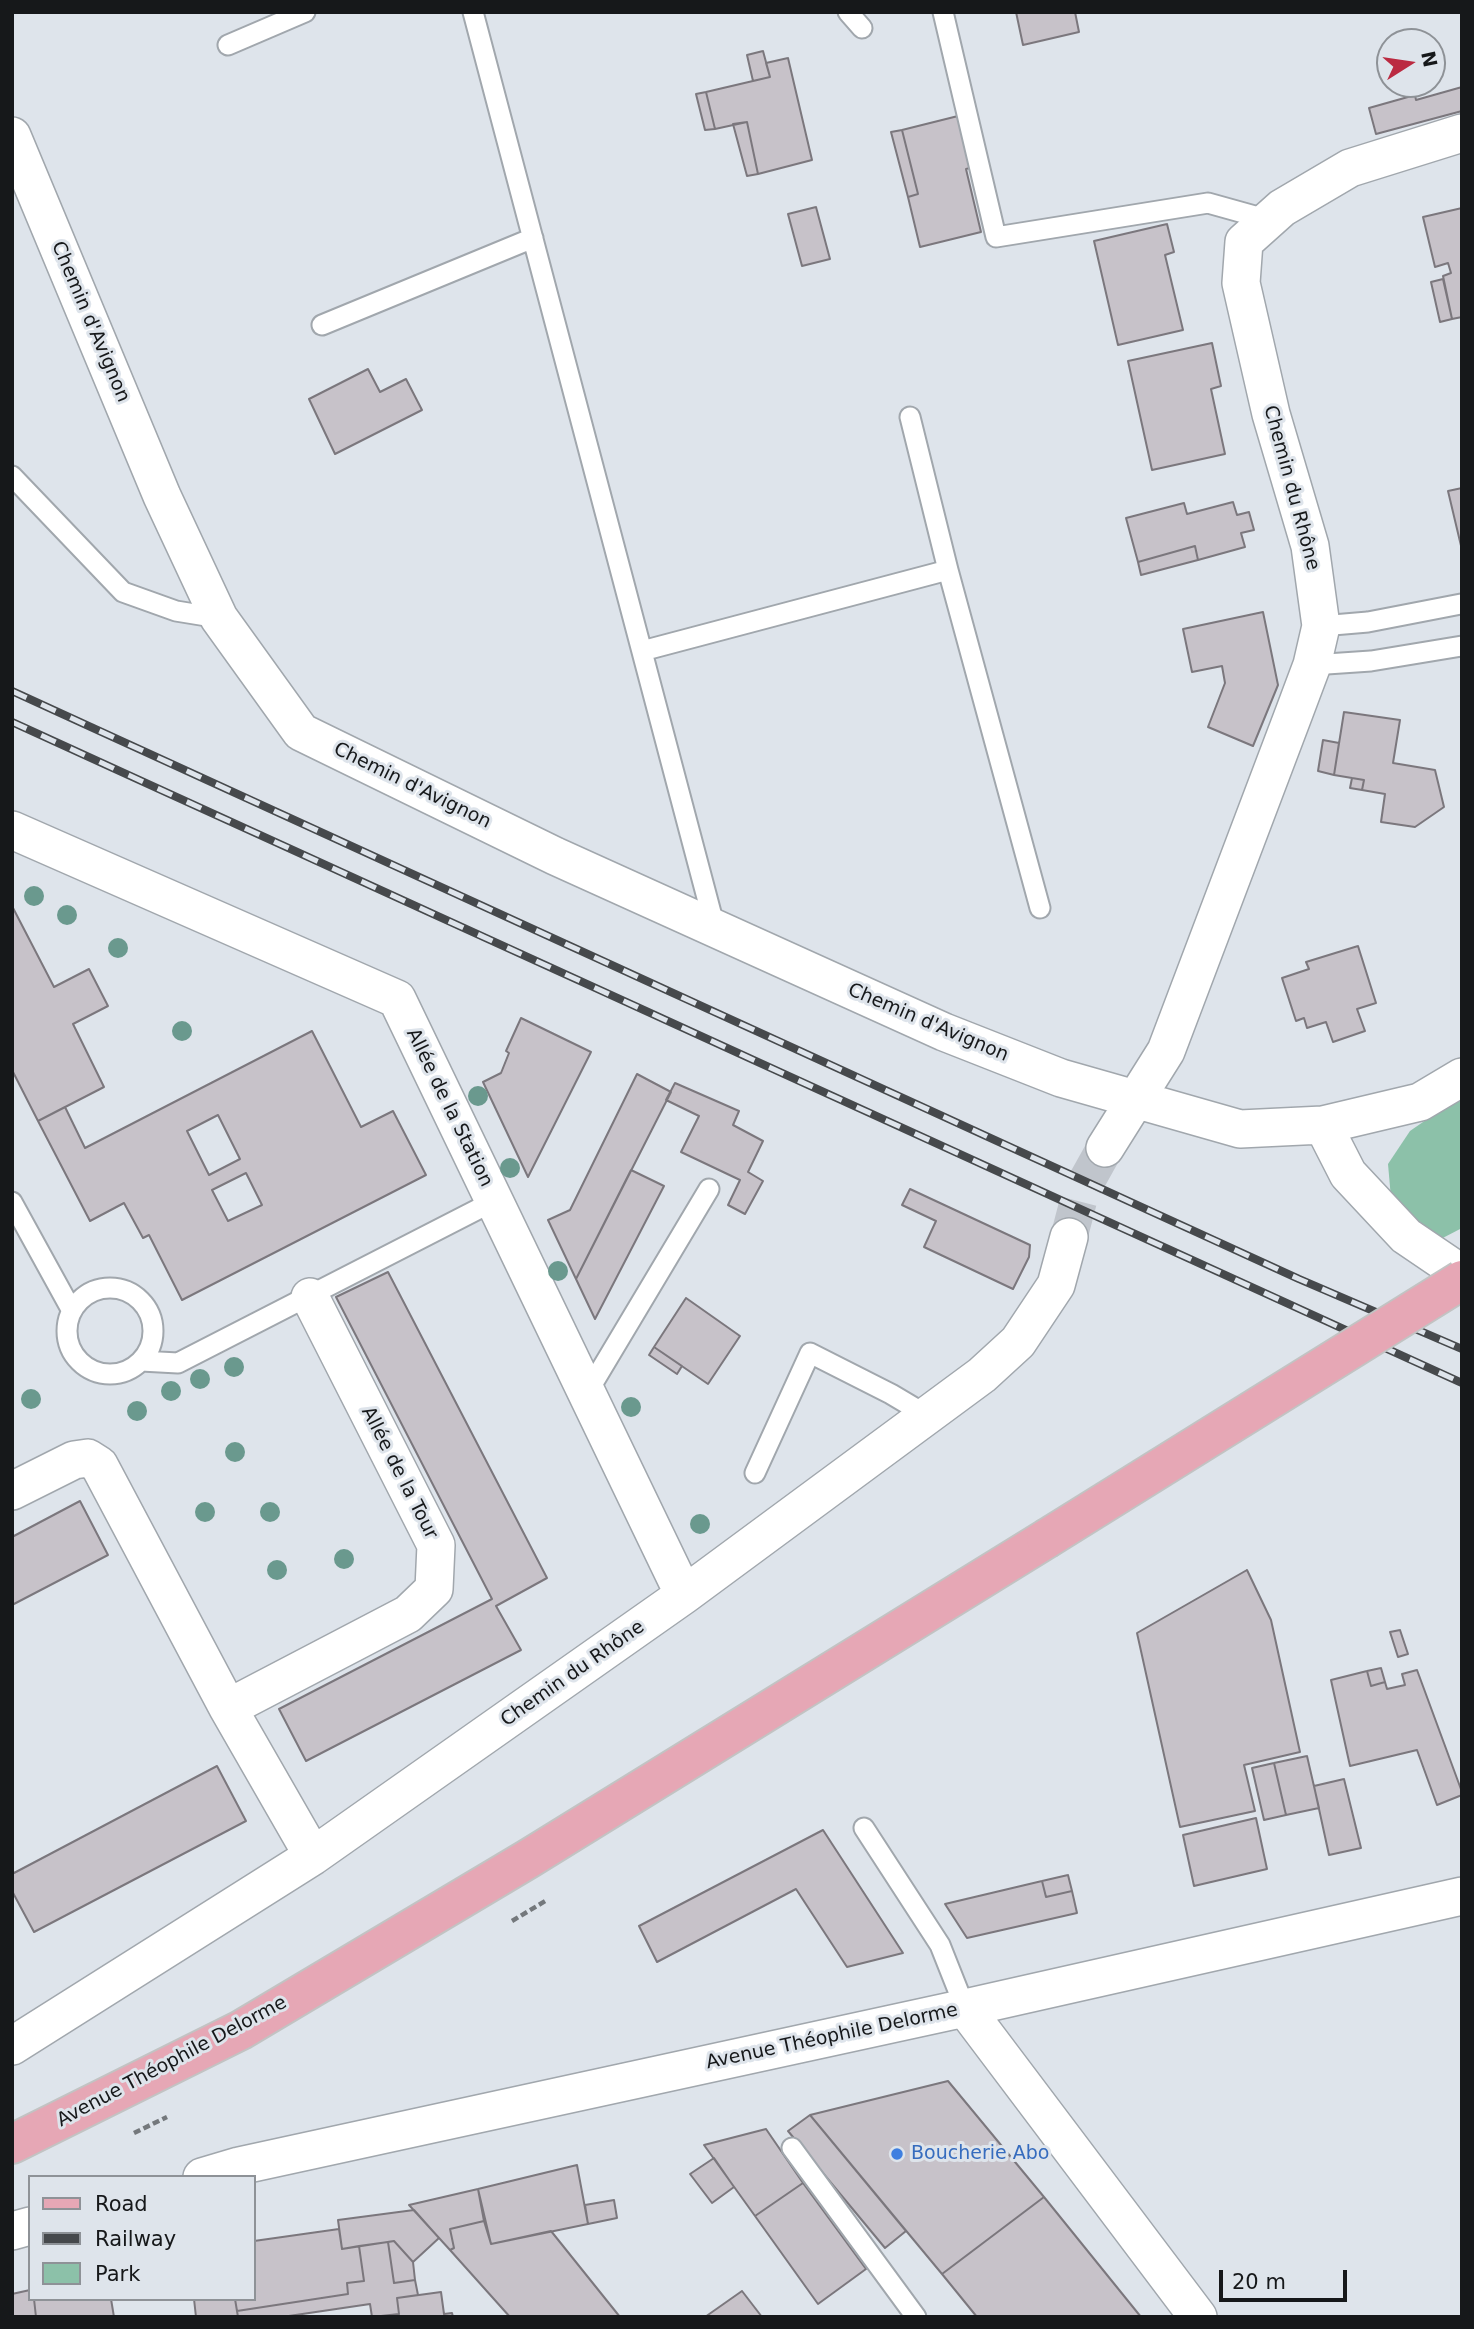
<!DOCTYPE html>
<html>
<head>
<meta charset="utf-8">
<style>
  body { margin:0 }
  #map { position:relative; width:1474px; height:2329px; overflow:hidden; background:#dee4eb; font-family:"DejaVu Sans",sans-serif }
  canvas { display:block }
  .frame { position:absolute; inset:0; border:14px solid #16181a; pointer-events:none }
  .legend { position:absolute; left:28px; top:2175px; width:228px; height:126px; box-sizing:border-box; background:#dee4eb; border:2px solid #8e9297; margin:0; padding:9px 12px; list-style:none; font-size:21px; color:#16181a }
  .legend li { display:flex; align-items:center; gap:14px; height:35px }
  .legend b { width:35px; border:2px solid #8e9297 }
  .north { position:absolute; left:1376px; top:28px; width:70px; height:70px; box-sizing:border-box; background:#dee4eb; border:2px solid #8e9297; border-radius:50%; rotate:78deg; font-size:19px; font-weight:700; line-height:28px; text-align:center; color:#16181a }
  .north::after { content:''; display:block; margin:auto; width:24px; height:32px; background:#bb2a41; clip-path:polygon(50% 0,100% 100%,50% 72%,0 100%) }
  .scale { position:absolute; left:1219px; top:2270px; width:128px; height:32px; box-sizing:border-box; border:4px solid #16181a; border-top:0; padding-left:9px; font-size:21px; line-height:24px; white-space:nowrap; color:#16181a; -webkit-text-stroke:5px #dee4eb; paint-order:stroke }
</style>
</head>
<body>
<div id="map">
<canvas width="1474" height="2329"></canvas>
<div class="frame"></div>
<ul class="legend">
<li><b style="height:9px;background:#e6a7b5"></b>Road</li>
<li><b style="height:9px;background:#46494c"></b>Railway</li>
<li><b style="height:19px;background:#8cc1a9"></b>Park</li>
</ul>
<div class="north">N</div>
<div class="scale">20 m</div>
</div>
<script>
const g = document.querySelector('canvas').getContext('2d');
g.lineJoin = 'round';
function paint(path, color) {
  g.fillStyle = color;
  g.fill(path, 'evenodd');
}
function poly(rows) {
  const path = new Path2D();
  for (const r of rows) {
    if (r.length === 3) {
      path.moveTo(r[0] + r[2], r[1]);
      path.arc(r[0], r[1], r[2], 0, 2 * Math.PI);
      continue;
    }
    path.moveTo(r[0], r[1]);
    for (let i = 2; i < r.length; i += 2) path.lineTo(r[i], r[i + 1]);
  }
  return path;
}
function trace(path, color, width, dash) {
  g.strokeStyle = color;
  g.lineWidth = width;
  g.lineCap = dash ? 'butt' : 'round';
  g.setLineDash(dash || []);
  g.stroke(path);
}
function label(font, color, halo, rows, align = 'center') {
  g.font = font + ' "DejaVu Sans",sans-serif';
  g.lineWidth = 6;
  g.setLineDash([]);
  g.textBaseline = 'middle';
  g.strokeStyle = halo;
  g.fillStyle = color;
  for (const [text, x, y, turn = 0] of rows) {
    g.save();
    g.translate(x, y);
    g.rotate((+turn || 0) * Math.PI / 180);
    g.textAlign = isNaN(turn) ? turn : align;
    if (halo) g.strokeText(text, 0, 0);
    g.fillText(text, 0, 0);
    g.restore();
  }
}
const green = poly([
  [1462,1095,1462,1228,1435,1242,1391,1198,1388,1164,1410,1131]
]);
const building = poly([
  [1016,12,1075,12,1079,32,1023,45,1016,12],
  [763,51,770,77,753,81,747,55,763,51],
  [788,58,812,160,758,174,747,122,715,129,706,92,770,77,766,63,788,58],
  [1462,87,1462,111,1376,134,1369,108,1415,95,1416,100,1462,87],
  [706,92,715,129,705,130,696,94,706,92],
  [962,115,974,167,966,169,981,232,920,247,908,197,918,194,902,130,962,115],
  [747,122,758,174,747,176,733,124,747,122],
  [902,130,918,194,908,197,891,132,902,130],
  [816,207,830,259,802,266,788,214,816,207],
  [1462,208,1462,317,1452,319,1443,276,1451,273,1448,263,1435,267,1423,217,1462,208],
  [1167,224,1174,252,1165,255,1183,330,1118,345,1094,241,1167,224],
  [1443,279,1452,319,1440,322,1431,282,1443,279],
  [1212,343,1221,386,1211,389,1225,454,1152,470,1128,361,1212,343],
  [368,369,380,392,406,379,422,410,335,454,309,399,368,369],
  [1462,488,1462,550,1448,491,1462,488],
  [1233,502,1237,515,1249,512,1254,530,1241,533,1245,547,1198,560,1195,546,1138,562,1126,518,1184,503,1187,514,1233,502],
  [1195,546,1198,560,1141,575,1138,562,1195,546],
  [1263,612,1278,685,1253,746,1208,727,1225,683,1222,666,1192,672,1183,629,1263,612],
  [1344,712,1400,720,1393,763,1435,770,1444,807,1415,827,1381,822,1385,794,1362,790,1364,780,1334,775,1344,712],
  [1323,740,1339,743,1334,775,1318,771,1323,740],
  [1352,778,1364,780,1362,790,1350,788,1352,778],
  [12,906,54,987,89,969,108,1006,73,1024,104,1087,38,1121,12,1070,12,906],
  [1358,946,1376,1003,1357,1009,1365,1031,1333,1042,1326,1022,1307,1028,1304,1018,1296,1021,1282,978,1309,969,1306,962,1358,946],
  [521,1018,591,1052,528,1177,483,1082,501,1073,509,1053,506,1051,521,1018],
  [312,1031,361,1127,393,1111,426,1175,182,1300,149,1235,143,1238,124,1203,90,1221,38,1121,65,1107,85,1148,312,1031],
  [218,1115,240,1159,209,1175,187,1131,218,1115],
  [246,1173,262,1205,228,1221,212,1190,246,1173],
  [637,1074,671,1092,576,1279,548,1220,570,1210,637,1074],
  [675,1083,739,1111,733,1125,763,1141,748,1172,763,1181,745,1214,728,1205,740,1180,681,1152,699,1116,666,1100,675,1083],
  [631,1170,664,1186,595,1319,576,1279,631,1170],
  [910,1189,1030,1245,1029,1257,1013,1289,924,1247,936,1221,902,1205,910,1189],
  [388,1272,547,1578,496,1606,521,1650,306,1761,279,1709,492,1599,336,1297,388,1272],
  [686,1298,740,1336,708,1384,654,1347,686,1298],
  [654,1347,682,1366,677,1374,649,1355,654,1347],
  [80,1501,108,1555,12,1605,12,1537,80,1501],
  [1247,1570,1271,1620,1300,1752,1244,1765,1255,1811,1180,1827,1137,1633,1247,1570],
  [1400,1630,1408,1654,1398,1657,1390,1632,1400,1630],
  [1381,1668,1385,1682,1371,1686,1367,1671,1381,1668],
  [1417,1670,1462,1792,1462,1795,1437,1805,1417,1750,1350,1766,1331,1680,1367,1671,1371,1686,1385,1682,1387,1689,1405,1685,1402,1674,1417,1670],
  [1307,1756,1319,1808,1286,1815,1274,1763,1307,1756],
  [1274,1763,1286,1815,1264,1820,1252,1768,1274,1763],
  [217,1766,246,1821,34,1932,12,1891,12,1870,14,1873,217,1766],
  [1344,1779,1361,1848,1329,1855,1314,1786,1344,1779],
  [1256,1818,1267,1869,1194,1886,1183,1835,1256,1818],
  [823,1830,903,1953,847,1967,796,1889,657,1962,639,1926,823,1830],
  [1068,1875,1072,1891,1046,1897,1042,1881,1068,1875],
  [1042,1881,1046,1897,1072,1891,1077,1913,967,1938,945,1904,1042,1881],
  [948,2081,1044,2197,942,2274,810,2115,948,2081],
  [810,2115,906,2231,885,2248,788,2131,810,2115],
  [766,2129,803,2183,755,2216,704,2145,766,2129],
  [714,2158,734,2187,712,2203,690,2174,714,2158],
  [577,2165,588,2224,491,2244,478,2189,577,2165],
  [803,2183,866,2269,818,2304,755,2216,803,2183],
  [478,2189,484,2221,450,2229,454,2248,450,2250,409,2205,478,2189],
  [1044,2197,1141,2317,977,2317,942,2274,1044,2197],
  [614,2200,617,2218,588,2224,585,2205,614,2200],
  [414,2210,439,2238,413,2262,394,2241,342,2249,338,2220,414,2210],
  [484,2221,491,2244,551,2231,620,2317,510,2317,450,2250,454,2248,450,2229,484,2221],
  [339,2229,342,2249,359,2246,364,2281,347,2283,348,2294,237,2311,235,2299,254,2299,254,2241,339,2229],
  [394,2241,413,2262,415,2280,394,2283,388,2242,394,2241],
  [388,2242,394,2283,415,2280,418,2295,397,2298,399,2314,372,2317,370,2304,282,2317,238,2317,237,2311,348,2294,347,2283,364,2281,359,2246,388,2242],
  [30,2290,30,2299,34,2299,36,2317,12,2317,12,2294,30,2290],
  [742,2291,762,2317,705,2317,742,2291],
  [441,2292,444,2314,452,2313,453,2317,385,2317,399,2314,397,2298,441,2292],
  [34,2299,111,2299,114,2317,36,2317,34,2299],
  [194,2299,235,2299,238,2317,196,2317,194,2299]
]);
const minorTunnel = poly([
  [1069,1237,1081,1191,1105,1148]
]);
const path = poly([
  [512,1921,547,1900],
  [134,2133,167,2117]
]);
const service = poly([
  [473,12,715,928],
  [848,12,862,28],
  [943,12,996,237,1208,203,1269,220],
  [228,45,305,12],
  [322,325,533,238],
  [910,417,948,570,1040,908],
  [12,476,123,592,176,611,219,618],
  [1321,626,1368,622,1461,604],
  [642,651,948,570],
  [1312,665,1371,661,1462,646],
  [12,1202,72,1311],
  [110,1331,43],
  [141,1361,178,1363,494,1201],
  [587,1393,709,1189],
  [755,1473,810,1353,891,1394,928,1416],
  [864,1828,940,1945,965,2008],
  [792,2148,916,2317]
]);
const minor = poly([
  [12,136,162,496,219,618,301,732,555,856,944,1032,1061,1078,1240,1129,1323,1125,1420,1102,1462,1077],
  [12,830,397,999,684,1595],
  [1323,1125,1348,1174,1406,1236,1462,1274],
  [1105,1148,1166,1051,1294,713,1312,665,1321,626,1310,546,1271,414,1241,283,1244,242,1282,208,1350,168,1462,133],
  [12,1491,74,1460,88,1458,99,1465,228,1708,313,1856],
  [228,1708,408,1614,434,1589,436,1545,310,1297],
  [965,2008,1198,2317],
  [12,2046,313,1856,684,1595,982,1375,1018,1342,1056,1285,1069,1237],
  [202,2177,239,2166,965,2008,1462,1896],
  [12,2231,30,2226]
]);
const primary = poly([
  [12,2144,241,2030,528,1859,1046,1539]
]);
const rail = poly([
  [12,691,1299,1279,1462,1349],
  [12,722,1462,1383]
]);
const primaryBridge = poly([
  [1046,1539,1462,1280]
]);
const trees = [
  [34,896],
  [67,915],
  [118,948],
  [182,1031],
  [478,1096],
  [510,1168],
  [558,1271],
  [234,1367],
  [200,1379],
  [171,1391],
  [31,1399],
  [631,1407],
  [137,1411],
  [235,1452],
  [205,1512],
  [270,1512],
  [700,1524],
  [344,1559],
  [277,1570]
];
const markers = [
  [897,2154,7,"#3f7fe0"]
];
const streetNames = [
  ["Chemin d'Avignon",90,322,67],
  ["Chemin du Rhône",1291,488,75],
  ["Chemin d'Avignon",412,786,26],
  ["Chemin d'Avignon",928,1023,23],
  ["Allée de la Station",449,1108,64],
  ["Allée de la Tour",399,1473,63],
  ["Chemin du Rhône",573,1674,-35],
  ["Avenue Théophile Delorme",832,2037,-12],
  ["Avenue Théophile Delorme",172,2062,-28]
];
const shopNames = [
  ["Boucherie Abo",911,2154]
];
paint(green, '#8cc1a9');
paint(building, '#c7c2c9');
trace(building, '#7b777d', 2);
trace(minorTunnel, '#c0c5cc', 37, [37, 18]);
trace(service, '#a1a7ad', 23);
trace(minor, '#a1a7ad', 40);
trace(primary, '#c2c3c3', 42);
trace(path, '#74787c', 4.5, [7, 3.5]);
trace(service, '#fff', 19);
trace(minor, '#fff', 37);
trace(primary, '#e6a7b5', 38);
trace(rail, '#46494c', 8);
trace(rail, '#dee4eb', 5, [16]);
trace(primaryBridge, '#c2c3c3', 42, []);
trace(primaryBridge, '#e6a7b5', 38);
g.fillStyle = '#6a998e';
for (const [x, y] of trees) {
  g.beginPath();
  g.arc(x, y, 10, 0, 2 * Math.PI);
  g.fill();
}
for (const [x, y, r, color] of markers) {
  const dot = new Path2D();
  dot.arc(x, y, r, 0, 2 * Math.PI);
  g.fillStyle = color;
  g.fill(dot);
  trace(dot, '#dee4eb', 2.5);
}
label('19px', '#16181a', '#dee4eb', streetNames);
label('19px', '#366cbe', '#dee4eb', shopNames, 'left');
</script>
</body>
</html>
